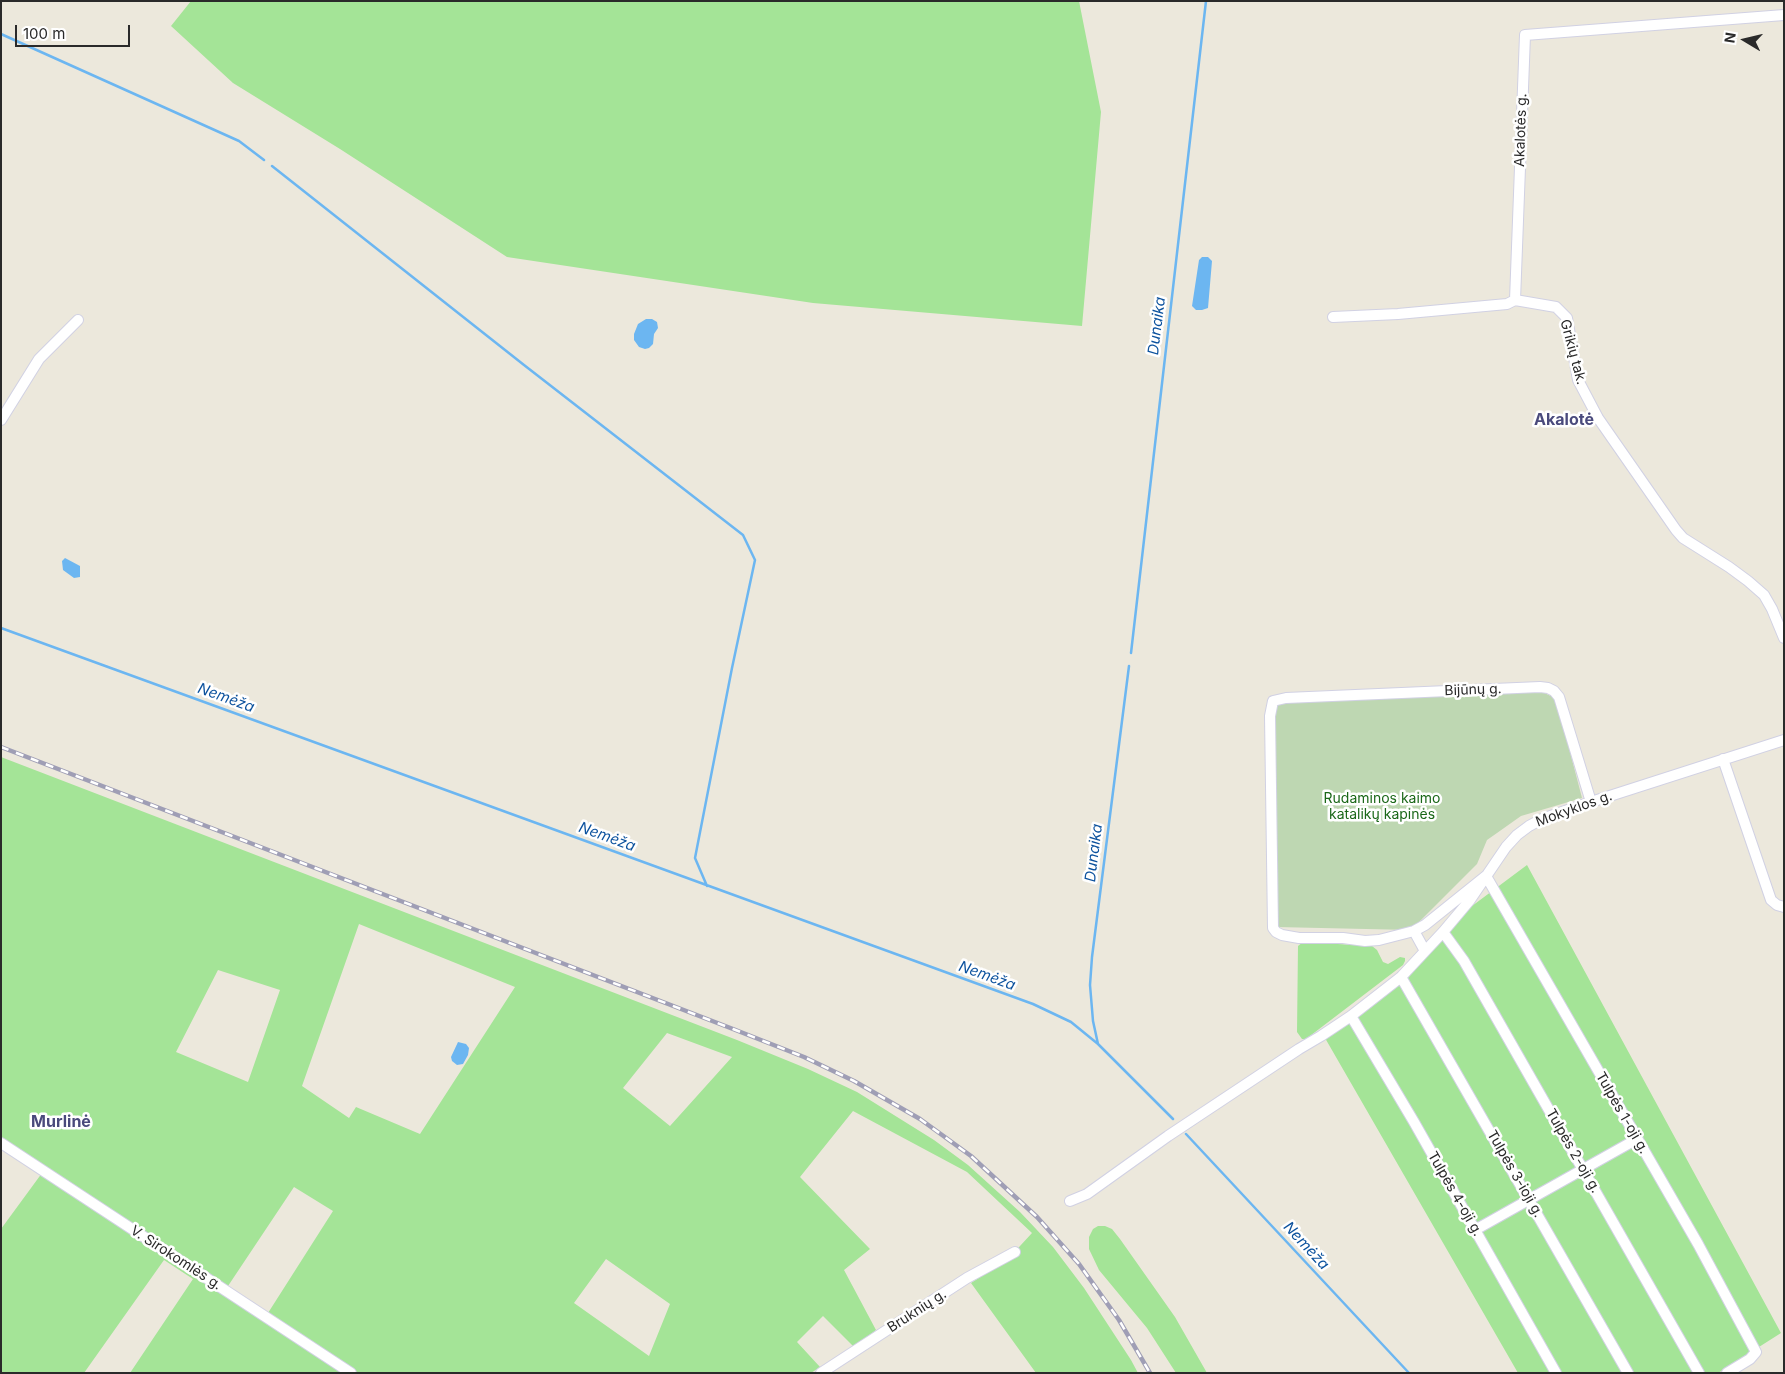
<!DOCTYPE html>
<html>
<head>
<meta charset="utf-8">
<style>
  body { margin:0 }
  #map { position:relative; width:1785px; height:1374px; overflow:hidden; background:#ece8dc; font-family:Inter,sans-serif }
  canvas { display:block }
  .frame { position:absolute; inset:0; border:2px solid #2a2a2a; pointer-events:none }
  .north { position:absolute; left:1720px; top:15px; width:50px; height:50px; -webkit-text-stroke:4px #fff; paint-order:stroke; rotate:279deg; font-size:14px; font-weight:700; line-height:20px; text-align:center; color:#2a2a2a }
  .north::after { content:''; display:block; margin:auto; width:18px; height:22px; background:#2a2a2a; clip-path:polygon(50% 0,100% 100%,50% 72%,0 100%) }
  .scale { position:absolute; left:15px; top:25px; width:115px; height:22px; box-sizing:border-box; border:2px solid #2a2a2a; border-top:0; padding-left:6px; font-size:15px; line-height:18px; white-space:nowrap; color:#2a2a2a; -webkit-text-stroke:4px #fff; paint-order:stroke }
</style>
</head>
<body>
<div id="map">
<canvas width="1785" height="1374"></canvas>
<div class="frame"></div>
<div class="north">N</div>
<div class="scale">100 m</div>
</div>
<script>
const g = document.querySelector('canvas').getContext('2d');
g.lineJoin = 'round';
function paint(path, color) {
  g.fillStyle = color;
  g.fill(path, 'evenodd');
}
function poly(rows) {
  const path = new Path2D();
  for (const r of rows) {
    path.moveTo(r[0], r[1]);
    for (let i = 2; i < r.length; i += 2) path.lineTo(r[i], r[i + 1]);
  }
  return path;
}
function trace(path, color, width, dash) {
  g.strokeStyle = color;
  g.lineWidth = width;
  g.lineCap = dash ? 'butt' : 'round';
  g.setLineDash(dash || []);
  g.stroke(path);
}
function label(font, color, halo, rows, align = 'center') {
  g.font = font + ' Inter,sans-serif';
  g.lineWidth = 5;
  g.setLineDash([]);
  g.textBaseline = 'middle';
  g.strokeStyle = halo;
  g.fillStyle = color;
  for (const [text, x, y, turn = 0] of rows) {
    g.save();
    g.translate(x, y);
    g.rotate((+turn || 0) * Math.PI / 180);
    g.textAlign = isNaN(turn) ? turn : align;
    if (halo) g.strokeText(text, 0, 0);
    g.fillText(text, 0, 0);
    g.restore();
  }
}
const green = poly([
  [191,1,1079,1,1101,112,1082,326,813,303,507,257,340,149,233,83,171,26],
  [1,757,737,1040,808,1069,857,1092,934,1140,968,1165,1020,1212,1053,1247,1084,1288,1131,1360,1138,1373,1036,1373,971,1283,1008,1259,1032,1233,967,1172,853,1111,800,1177,870,1249,844,1270,876,1330,854,1347,823,1316,797,1342,820,1367,811,1373,358,1373,268,1313,333,1211,294,1187,228,1286,1,1137],
  [359,924,515,987,420,1134,356,1107,349,1118,302,1086],
  [218,970,280,990,248,1082,176,1052],
  [667,1033,732,1057,670,1126,623,1088],
  [606,1259,670,1304,649,1356,574,1303],
  [1527,865,1781,1333,1718,1373,1518,1373,1325,1038,1407,979,1468,909],
  [1303,942,1372,946,1377,950,1383,962,1388,964,1400,957,1405,958,1405,961,1403,965,1306,1039,1302,1039,1297,1032,1298,946],
  [42,1173,344,1373,130,1373,193,1279,164,1260,84,1373,1,1373,1,1229],
  [1098,1226,1105,1226,1112,1229,1120,1239,1175,1317,1207,1373,1176,1373,1147,1328,1099,1270,1089,1249,1089,1237,1093,1229]
]);
const cemetery = poly([
  [1542,692,1553,697,1557,702,1582,798,1521,816,1497,833,1487,840,1477,864,1411,930,1276,927,1275,705,1280,701]
]);
const water = poly([
  [1202,257,1208,257,1212,261,1208,308,1202,310,1196,310,1192,306,1199,260],
  [646,319,652,319,657,322,658,328,654,334,653,344,649,348,645,349,639,347,634,340,634,334,638,324],
  [65,558,80,566,80,577,74,578,63,570,62,561],
  [458,1042,466,1044,469,1048,468,1055,463,1064,457,1065,452,1061,451,1057]
]);
const stream = poly([
  [1,34,239,141,264,160],
  [272,166,524,365,743,535,755,560,732,668,695,858,707,886],
  [1,628,1033,1004,1071,1022,1098,1044,1173,1119],
  [1131,653,1206,1],
  [1098,1044,1093,1021,1090,985,1092,957,1129,666],
  [1186,1134,1409,1373]
]);
const minor = poly([
  [1515,300,1556,307,1567,318,1578,380,1598,418,1676,530,1683,538,1729,567,1748,581,1764,595,1772,609,1784,638],
  [1333,317,1398,314,1507,304,1515,300,1525,35,1784,15],
  [1,420,39,359,78,320],
  [1723,759,1771,900,1777,905,1784,907],
  [1591,802,1559,697,1554,691,1548,688,1540,687,1286,698,1273,701,1270,716,1273,928,1276,932,1282,935,1299,938,1343,938,1365,941,1379,940,1414,931,1425,925,1486,876,1698,1244,1756,1352,1750,1359,1727,1373],
  [1414,931,1425,951],
  [1443,932,1464,961,1699,1373],
  [1401,977,1628,1373],
  [1351,1016,1414,1122,1556,1373],
  [1,1143,351,1373],
  [1070,1201,1087,1194,1168,1136,1299,1049,1321,1036,1351,1016,1401,977,1443,932,1470,900,1506,847,1517,835,1529,826,1542,819,1591,802,1784,740],
  [1475,1230,1637,1139],
  [821,1373,967,1278,1015,1252]
]);
const rail = poly([
  [1,747,733,1029,804,1057,854,1081,920,1119,971,1156,1037,1217,1079,1264,1119,1320,1150,1373]
]);
const streetNames = [
  ["Akalotės g.",1521,130,-88],
  ["Grikių tak.",1573,352,75],
  ["Bijūnų g.",1473,690,-2],
  ["Mokyklos g.",1574,809,-20],
  ["Tulpės 1-oji g.",1622,1113,60],
  ["Tulpės 2-oji g.",1573,1151,60],
  ["Tulpės 3-ioji g.",1515,1174,60],
  ["Tulpės 4-oji g.",1455,1194,60],
  ["V. Sirokomlės g.",176,1258,33],
  ["Bruknių g.",917,1311,-33]
];
const parkNames = [
  ["Rudaminos kaimo",1382,799],
  ["katalikų kapinės",1382,815]
];
const waterNames = [
  ["Dunaika",1157,326,-83],
  ["Nemėža",226,698,20],
  ["Nemėža",607,837,20],
  ["Dunaika",1094,853,-83],
  ["Nemėža",987,976,20],
  ["Nemėža",1306,1246,47]
];
const quarterNames = [
  ["Akalotė",1564,420],
  ["Murlinė",61,1122]
];
paint(green, '#a4e497');
paint(cemetery, '#bed7b2');
paint(water, '#6cb6f1');
trace(stream, '#6cb6f1', 2.5);
trace(minor, '#d1d1e3', 12);
trace(minor, '#fff', 10);
trace(rail, '#9f9eb5', 4.5);
trace(rail, '#fff', 2.5, [8]);
label('14px', '#2a2a2a', '#fff', streetNames);
label('14px', '#1b6819', '#fff', parkNames);
label('italic 15px', '#0b519d', '#fff', waterNames);
label('bold 16px', '#4a4a7c', '#fff', quarterNames);
</script>
</body>
</html>
